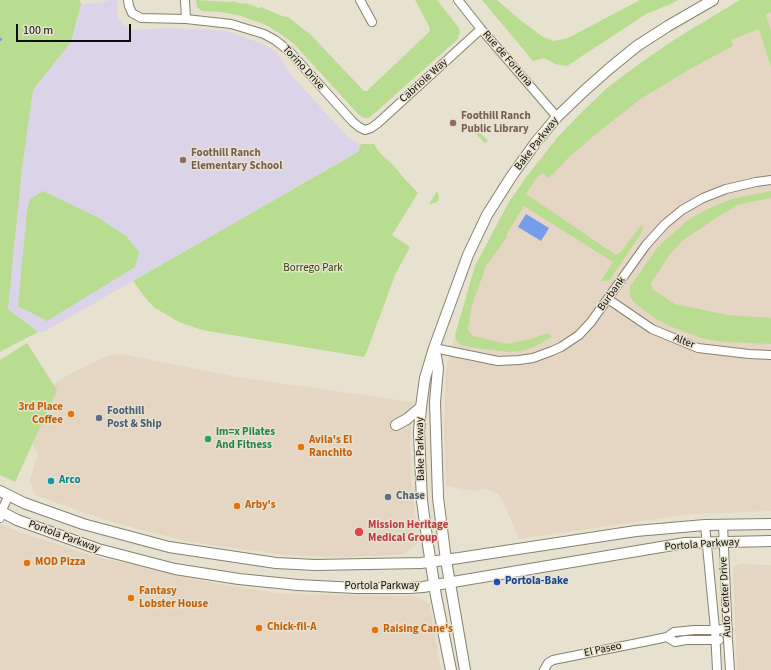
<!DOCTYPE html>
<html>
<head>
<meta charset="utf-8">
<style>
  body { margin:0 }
  #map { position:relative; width:771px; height:670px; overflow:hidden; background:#e6e2cf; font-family:"Source Sans 3",sans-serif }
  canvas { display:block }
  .scale { position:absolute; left:16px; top:24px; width:115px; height:18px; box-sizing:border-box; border:2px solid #0f0d07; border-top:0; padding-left:5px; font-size:12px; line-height:14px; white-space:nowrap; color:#0f0d07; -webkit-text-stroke:3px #e6e2cf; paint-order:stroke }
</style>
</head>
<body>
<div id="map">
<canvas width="771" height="670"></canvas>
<div class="scale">100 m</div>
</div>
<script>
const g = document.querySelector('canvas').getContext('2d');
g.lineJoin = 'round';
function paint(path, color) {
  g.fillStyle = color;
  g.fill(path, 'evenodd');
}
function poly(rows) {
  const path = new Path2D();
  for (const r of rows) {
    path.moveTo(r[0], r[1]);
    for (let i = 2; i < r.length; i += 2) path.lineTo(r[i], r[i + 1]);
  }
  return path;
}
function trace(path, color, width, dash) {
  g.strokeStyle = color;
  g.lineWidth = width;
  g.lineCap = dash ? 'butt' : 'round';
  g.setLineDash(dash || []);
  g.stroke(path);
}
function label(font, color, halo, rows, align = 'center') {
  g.font = font + ' "Source Sans 3",sans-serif';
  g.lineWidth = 3;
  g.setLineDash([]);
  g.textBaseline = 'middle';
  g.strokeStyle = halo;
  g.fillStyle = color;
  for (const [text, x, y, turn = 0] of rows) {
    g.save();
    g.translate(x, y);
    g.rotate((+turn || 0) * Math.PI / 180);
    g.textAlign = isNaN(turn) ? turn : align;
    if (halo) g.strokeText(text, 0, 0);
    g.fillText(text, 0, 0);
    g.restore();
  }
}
const commercial = poly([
  [740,0,771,0,771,511,691,514,519,539,503,501,498,494,485,488,475,491,446,486,444,429,446,370,455,335,475,266,494,230,509,202,527,176,557,138,581,113,606,89,649,57,677,38],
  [121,354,236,377,413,402,410,440,411,477,414,507,419,543,403,554,379,556,329,557,278,554,185,541,112,522,74,509,35,495,30,480,38,455,26,429,45,389,79,369,108,356],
  [0,524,19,532,97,557,217,584,286,594,414,596,430,604,441,670,0,670],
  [740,564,771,565,771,670,737,670,733,567]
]);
const education = poly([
  [110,0,118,0,117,13,119,19,123,24,129,29,136,30,166,28,226,31,242,36,267,46,277,53,292,76,346,135,352,140,361,144,358,152,44,332,38,332,8,309,22,169,33,90,71,42,81,4,89,4]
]);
const green = poly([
  [0,0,80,0,81,4,71,42,33,90,22,169,8,309,38,332,0,352],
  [196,0,231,2,232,1,244,4,246,3,259,8,261,7,282,16,288,17,311,35,364,91,367,91,369,89,428,33,430,30,429,26,415,0,437,0,459,28,459,29,460,32,458,37,459,38,377,111,371,116,368,118,364,118,359,115,294,44,279,33,266,25,241,16,221,12,202,11,197,7],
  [482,0,497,0,519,19,543,37,554,41,568,38,640,0,678,0,671,4,646,14,567,66,555,64,544,58,533,61],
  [740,0,771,0,771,12,766,15,771,31,771,67,759,29,731,40,733,46,690,69,642,98,602,129,570,156,549,178,542,173,537,177,526,194,616,255,621,252,642,224,643,227,642,232,609,281,601,281,613,262,524,206,506,235,507,237,486,266,472,305,468,330,473,336,507,344,531,339,548,333,552,337,534,347,522,351,510,352,482,349,461,345,457,341,455,335,475,266,494,230,509,202,527,176,557,138,581,113,606,89,628,72,649,57,677,38],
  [473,126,488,141,485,143,471,129],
  [361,144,374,144,380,153,395,167,403,177,418,193,392,235,410,247,395,275,367,351,364,357,202,330,179,322,155,308,147,300,133,281,358,152],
  [43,191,97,217,126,236,139,252,135,267,47,321,18,306,27,211,30,199],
  [437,191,439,197,438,201,435,203,429,204],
  [771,191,771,198,740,204,722,214,682,241,670,254,651,283,652,289,675,304,727,315,771,318,771,344,722,342,701,338,672,327,658,320,646,312,634,302,630,296,630,287,655,251,662,243,688,220,708,209,729,200,750,195],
  [27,343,57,390,15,482,0,475,0,360]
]);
const water = poly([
  [526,214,549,228,541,241,518,227]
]);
const stream = poly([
  [0,40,1,39]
]);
const minor = poly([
  [128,0,129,6,132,13,141,18,186,19,231,24,264,34,275,40,289,51,353,122,359,127,365,130,371,128,378,123,481,29],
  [185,0,186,19],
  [360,0,372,22],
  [458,0,481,29,557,117],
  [608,299,652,329,698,348,749,354,771,355],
  [434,348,498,361,519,360,533,358,552,351,561,347,579,335,591,322,646,245,665,224,682,210,703,198,726,189,756,182,771,180],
  [0,518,1,512,9,495],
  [705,525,715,629,717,670],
  [723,525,728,640,730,670],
  [667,637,675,642,686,640,719,640],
  [544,670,548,663,553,660,648,641,667,637,674,632,694,630,706,630,728,629]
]);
const major = poly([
  [435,351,438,368,435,402,438,498,446,560,465,670],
  [396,425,407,419,421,407],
  [0,491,24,503,83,524,169,547,276,563,315,565,421,563,459,558,636,531,705,525,771,524],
  [0,511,17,520,98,549,175,569,239,579,298,585,356,588,409,588,423,587,685,543,771,541],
  [451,670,436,596,428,545,422,501,419,432,421,407,425,378,434,348,468,255,487,215,511,177,536,142,557,117,584,91,610,68,637,46,668,26,713,0]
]);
const markers = [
  [453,123,4,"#8d6e63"],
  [183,160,4,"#8d6e63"],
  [71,414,4,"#e8710a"],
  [99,418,4,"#5c6f8a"],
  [208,439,4,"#2e9e5b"],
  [301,447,4,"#e8710a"],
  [51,481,4,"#0f9aa8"],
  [388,497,4,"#5c6f8a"],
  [237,506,4,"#e8710a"],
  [359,532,5,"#e0444e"],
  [27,563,4,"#e8710a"],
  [497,582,4,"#1a4fb4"],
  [131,598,4,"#e8710a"],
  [259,628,4,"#e8710a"],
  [375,630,4,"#e8710a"]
];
const streetNames = [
  ["Rue de Fortuna",507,59,49],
  ["Torino Drive",303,68,47],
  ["Cabriole Way",424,81,-42],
  ["Bake Parkway",537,144,-52],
  ["Burbank",612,294,-54],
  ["Alter",684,342,21],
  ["Bake Parkway",421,449,-91],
  ["Portola Parkway",64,537,20],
  ["Portola Parkway",702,545,-4],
  ["Portola Parkway",382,587],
  ["Auto Center Drive",726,597,-93],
  ["El Paseo",603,650,-12]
];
const educationNames = [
  ["Foothill Ranch",461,117],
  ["Public Library",461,130],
  ["Foothill Ranch",191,154],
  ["Elementary School",191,167]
];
const parkNames = [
  ["Borrego Park",313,269]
];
const foodNames = [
  ["3rd Place",63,408,"right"],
  ["Coffee",63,421,"right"],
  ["Avila's El",309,441],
  ["Ranchito",309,454],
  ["Arby's",245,506],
  ["MOD Pizza",35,563],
  ["Fantasy",139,592],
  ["Lobster House",139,605],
  ["Chick-fil-A",267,628],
  ["Raising Cane's",383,630]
];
const serviceNames = [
  ["Foothill",107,412],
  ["Post & Ship",107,425],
  ["Chase",396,497]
];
const leisureNames = [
  ["im=x Pilates",216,433],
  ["And Fitness",216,446]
];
const cultureNames = [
  ["Arco",59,481]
];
const healthNames = [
  ["Mission Heritage",368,526],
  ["Medical Group",368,539]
];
const transitNames = [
  ["Portola-Bake",505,582]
];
paint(commercial, '#e5d5c3');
paint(education, '#dbd4e9');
paint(green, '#b8dd90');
paint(water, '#759de9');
trace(stream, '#759de9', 2.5);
trace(minor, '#868271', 10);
trace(major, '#868271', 12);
trace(minor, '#fff', 8);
trace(major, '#fff', 10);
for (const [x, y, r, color] of markers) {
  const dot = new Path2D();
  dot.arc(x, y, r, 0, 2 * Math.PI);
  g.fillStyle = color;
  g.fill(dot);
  trace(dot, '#e6e2cf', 1.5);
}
label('11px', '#0f0d07', '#e6e2cf', streetNames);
label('bold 11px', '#785e54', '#e6e2cf', educationNames, 'left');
label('11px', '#2a4201', '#e6e2cf', parkNames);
label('bold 11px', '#c56008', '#e6e2cf', foodNames, 'left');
label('bold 11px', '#4e5e75', '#e6e2cf', serviceNames, 'left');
label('bold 11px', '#27864d', '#e6e2cf', leisureNames, 'left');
label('bold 11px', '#0d838f', '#e6e2cf', cultureNames, 'left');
label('bold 11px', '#be3a42', '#e6e2cf', healthNames, 'left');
label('bold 11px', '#164399', '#e6e2cf', transitNames, 'left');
</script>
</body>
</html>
